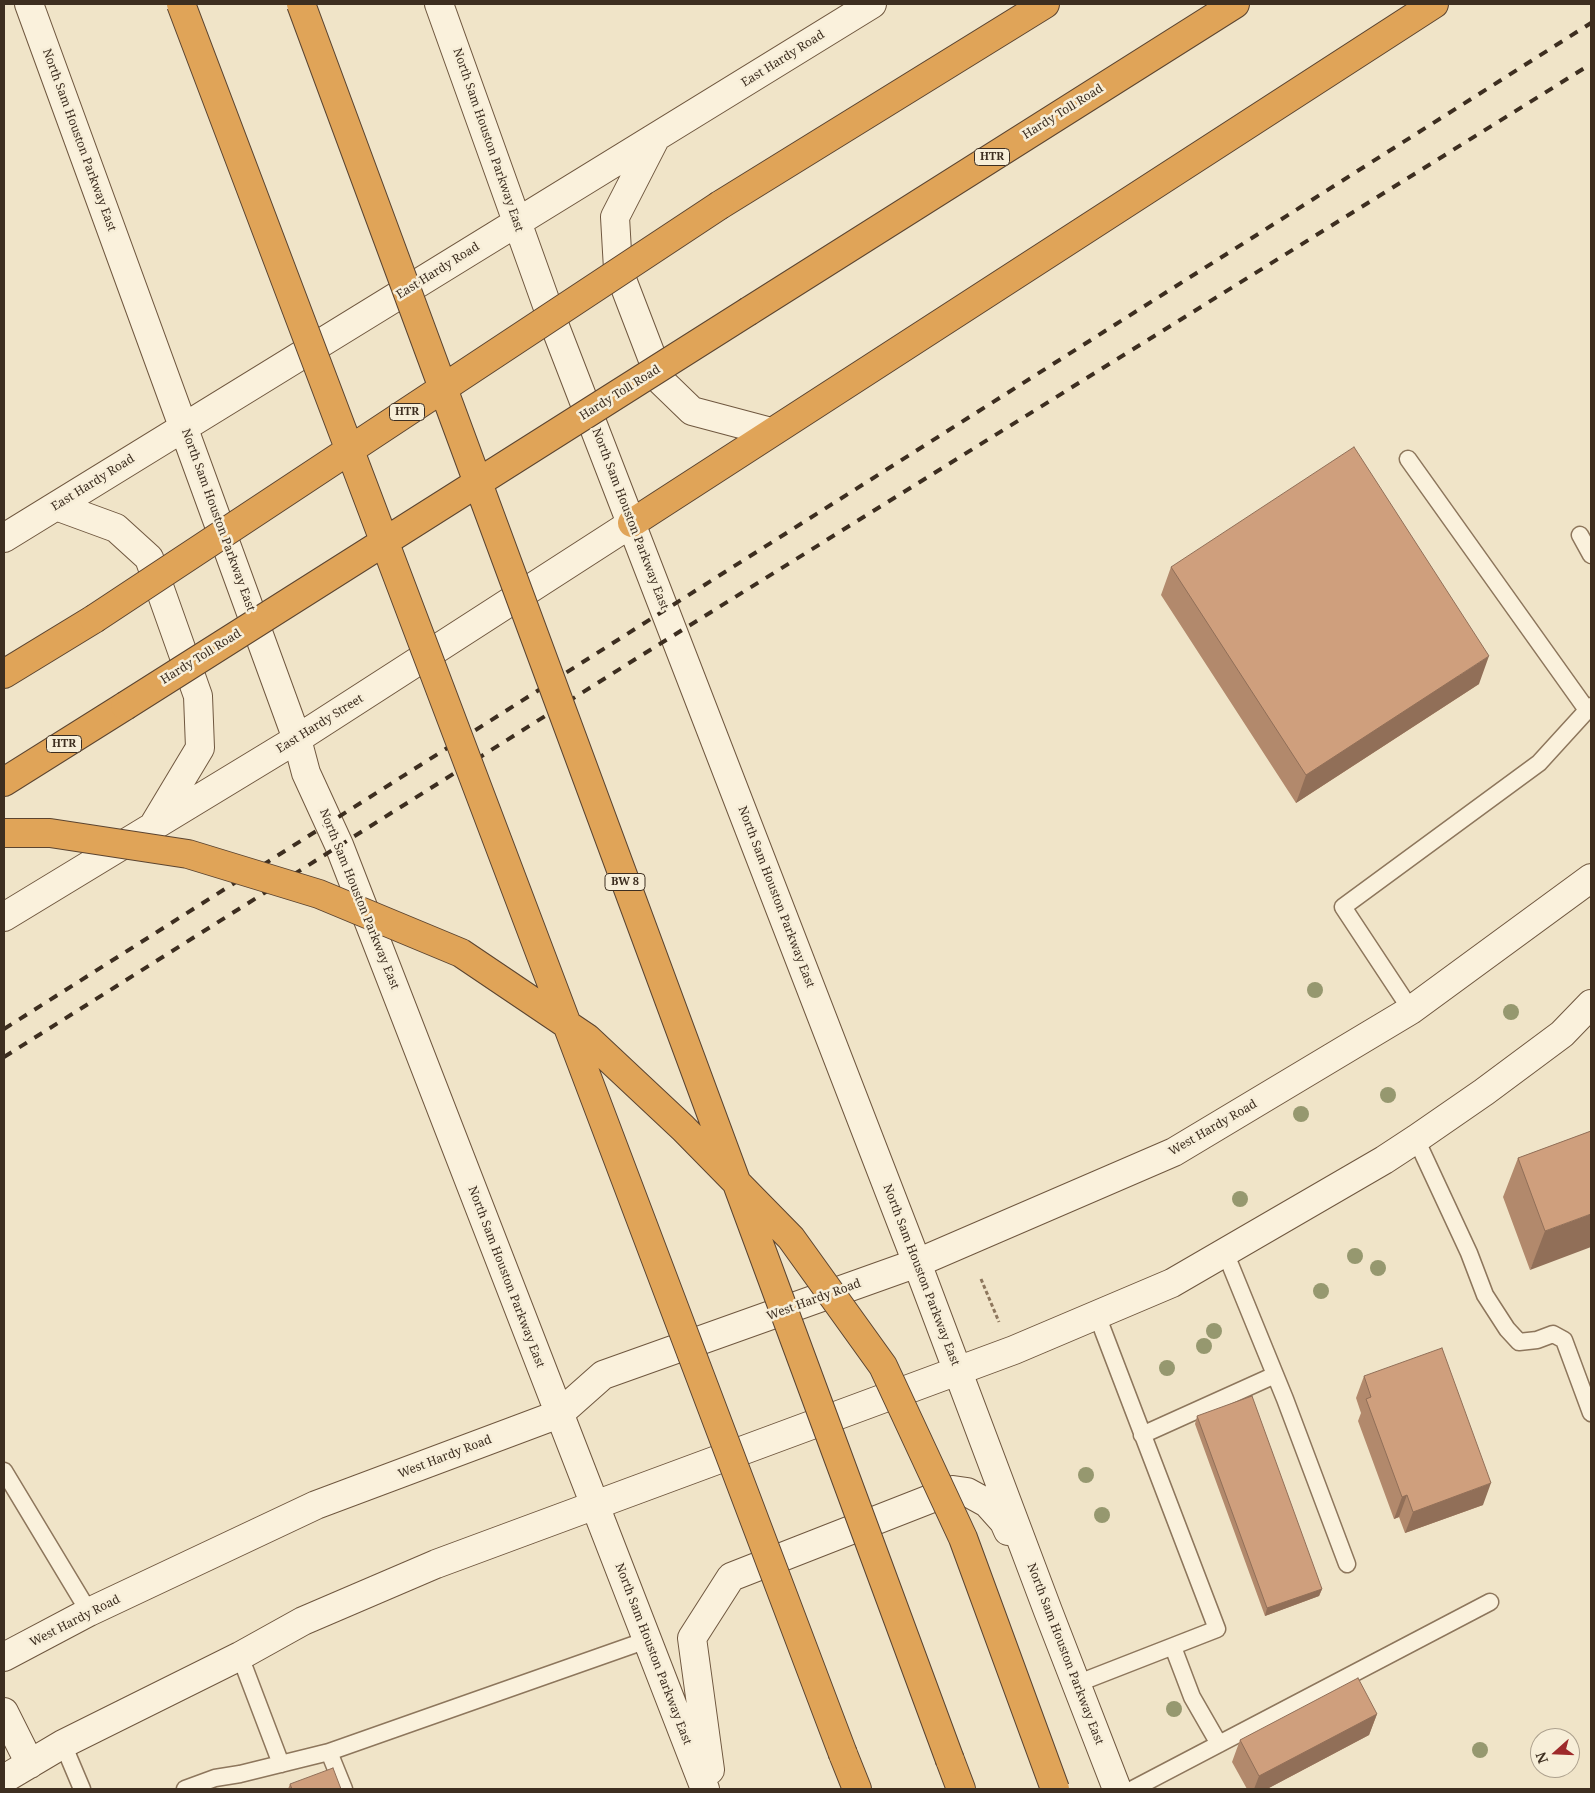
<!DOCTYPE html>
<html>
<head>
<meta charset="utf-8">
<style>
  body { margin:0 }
  #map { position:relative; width:1595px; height:1793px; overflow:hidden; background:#f0e4c8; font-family:"Noto Serif",serif }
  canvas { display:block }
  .frame { position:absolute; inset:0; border:5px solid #3d2e20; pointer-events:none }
  .north { position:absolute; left:1530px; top:1728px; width:50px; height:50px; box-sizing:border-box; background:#f7eed8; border:1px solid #ada18e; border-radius:50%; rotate:250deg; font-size:14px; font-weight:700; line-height:20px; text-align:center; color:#3d2e20 }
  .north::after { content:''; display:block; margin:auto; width:18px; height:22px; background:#9e2a2b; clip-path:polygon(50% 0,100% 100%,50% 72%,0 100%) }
</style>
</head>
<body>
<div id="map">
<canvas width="1595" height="1793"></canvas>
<div class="frame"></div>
<div class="north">N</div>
</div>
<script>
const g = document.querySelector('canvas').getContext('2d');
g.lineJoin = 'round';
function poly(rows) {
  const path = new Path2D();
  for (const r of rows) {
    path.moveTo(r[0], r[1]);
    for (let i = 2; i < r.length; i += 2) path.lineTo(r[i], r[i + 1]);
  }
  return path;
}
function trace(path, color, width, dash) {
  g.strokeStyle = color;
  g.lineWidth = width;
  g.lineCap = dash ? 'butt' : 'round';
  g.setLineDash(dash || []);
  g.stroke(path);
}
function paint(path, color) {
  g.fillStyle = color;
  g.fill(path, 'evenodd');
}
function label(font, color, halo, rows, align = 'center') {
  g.font = font + ' "Noto Serif",serif';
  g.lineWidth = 5;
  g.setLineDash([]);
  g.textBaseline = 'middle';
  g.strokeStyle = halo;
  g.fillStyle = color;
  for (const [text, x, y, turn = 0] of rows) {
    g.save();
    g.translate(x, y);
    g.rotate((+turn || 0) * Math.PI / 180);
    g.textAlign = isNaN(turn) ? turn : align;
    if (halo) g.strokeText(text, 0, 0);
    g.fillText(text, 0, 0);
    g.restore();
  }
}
const path = poly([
  [981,1279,999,1322]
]);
const lane = poly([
  [1408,459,1587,710],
  [1580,535,1591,555],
  [1411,1010,1343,907,1539,763,1591,706],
  [1416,1139,1469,1253,1485,1295,1507,1329,1519,1342,1537,1340,1553,1334,1564,1340,1591,1413],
  [1225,1252,1285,1399,1347,1564],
  [1142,1435,1275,1375],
  [4,1471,89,1612],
  [1173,1647,1192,1697,1219,1744],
  [240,1656,281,1764],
  [1076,1684,1217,1629,1097,1315],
  [63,1744,82,1789],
  [329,1752,344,1789],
  [185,1789,215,1778,240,1774,329,1752,647,1640],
  [1133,1789,1490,1602]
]);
const secondary = poly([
  [29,4,297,739,306,773,339,845,705,1789],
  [439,4,549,311,917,1263,1048,1611,1117,1789],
  [656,137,615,217,618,269,661,381,692,411,771,432],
  [56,506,116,528,149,558,198,696,200,748,155,823],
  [4,538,872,4],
  [4,917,297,739,632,523],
  [4,1657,89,1612,316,1505,559,1414,603,1375,917,1263,1174,1152,1411,1010,1591,878],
  [4,1712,30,1764],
  [710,1770,692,1638,731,1577,953,1490,967,1492,987,1503,1004,1522,1008,1531],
  [4,1779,63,1744,240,1656,303,1621,436,1564,1014,1350,1172,1283,1384,1160,1416,1139,1484,1092,1562,1034,1591,1004]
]);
const highway = poly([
  [720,205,1045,4],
  [749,311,1235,4],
  [632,523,1434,4],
  [4,674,94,619],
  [4,782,125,706],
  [843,1754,857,1789],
  [950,1760,961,1789]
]);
const rail = poly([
  [4,1029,1591,23],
  [4,1057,634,660,1591,64]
]);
const highwayBridge = poly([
  [181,4,843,1754],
  [301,4,950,1760],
  [94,619,720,205],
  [125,706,749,311],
  [4,833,50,833,188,854,319,894,461,953,587,1038,683,1128,791,1238,883,1366,963,1538,1055,1789]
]);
const trees = [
  [1315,990],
  [1511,1012],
  [1388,1095],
  [1301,1114],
  [1240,1199],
  [1355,1256],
  [1378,1268],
  [1321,1291],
  [1214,1331],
  [1204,1346],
  [1167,1368],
  [1086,1475],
  [1102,1515],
  [1174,1709],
  [1480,1750]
];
const wall = poly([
  [1171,567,1479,684,1296,803,1161,595],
  [1591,1131,1530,1270,1503,1197,1518,1158],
  [1364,1376,1483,1505,1405,1533,1399,1517,1394,1519,1358,1421,1361,1413,1356,1398],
  [1197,1416,1322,1589,1319,1596,1265,1616,1195,1424],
  [1377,1714,1369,1735,1267,1789,1247,1789,1232,1762,1240,1740],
  [290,1784,341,1789,288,1789]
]);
const shadedWall = poly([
  [1489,656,1479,684,1296,803,1306,775],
  [1591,1214,1591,1247,1530,1270,1545,1231],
  [1491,1483,1483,1505,1405,1533,1413,1512],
  [1407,1495,1399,1517,1394,1519,1402,1497],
  [1322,1589,1319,1596,1265,1616,1267,1608],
  [1377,1714,1369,1735,1267,1789,1254,1789,1259,1776]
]);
const building = poly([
  [1354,447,1489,656,1306,775,1171,567,1354,447],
  [1591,1131,1591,1214,1545,1231,1518,1158,1591,1131],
  [1442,1348,1491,1483,1413,1512,1407,1495,1402,1497,1366,1399,1371,1397,1364,1376,1442,1348],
  [1252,1396,1322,1589,1267,1608,1197,1416,1252,1396],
  [1358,1678,1377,1714,1259,1776,1240,1740,1358,1678],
  [333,1768,341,1789,292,1789,290,1784,333,1768]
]);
const shields = [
  [992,157,35],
  [407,412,35],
  [64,744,35],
  [625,882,40]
];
const shieldNames = [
  ["HTR",992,157],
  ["HTR",407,412],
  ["HTR",64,744],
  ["BW 8",625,882]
];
const streetNames = [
  ["East Hardy Road",783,59,-32],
  ["Hardy Toll Road",1063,112,-32],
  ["North Sam Houston Parkway East",79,140,70],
  ["North Sam Houston Parkway East",488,140,71],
  ["East Hardy Road",438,271,-32],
  ["Hardy Toll Road",620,393,-32],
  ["East Hardy Road",93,483,-32],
  ["North Sam Houston Parkway East",630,519,69],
  ["North Sam Houston Parkway East",218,520,70],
  ["Hardy Toll Road",201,657,-32],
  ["East Hardy Street",320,724,-32],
  ["North Sam Houston Parkway East",776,897,69],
  ["North Sam Houston Parkway East",359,899,68],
  ["West Hardy Road",1213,1128,-30],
  ["North Sam Houston Parkway East",921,1275,69],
  ["North Sam Houston Parkway East",506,1277,69],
  ["West Hardy Road",814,1300,-20],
  ["West Hardy Road",445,1457,-21],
  ["West Hardy Road",75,1621,-27],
  ["North Sam Houston Parkway East",653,1654,69],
  ["North Sam Houston Parkway East",1065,1654,69]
];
trace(lane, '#8d765c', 19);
trace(secondary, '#6f573f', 30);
trace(highway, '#5b4430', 30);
trace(path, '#8d765c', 3, [4, 2.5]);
trace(lane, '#faf1dc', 16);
trace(secondary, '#faf1dc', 28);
trace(highway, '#e0a458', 28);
trace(rail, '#3d2e20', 4, [9, 9]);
trace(highwayBridge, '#5b4430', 30, []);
trace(highwayBridge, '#e0a458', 28);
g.fillStyle = '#96986f';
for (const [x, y] of trees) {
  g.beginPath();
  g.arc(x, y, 8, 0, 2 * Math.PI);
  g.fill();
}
paint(wall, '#b2896c');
paint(shadedWall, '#916f58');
paint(building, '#cf9f7d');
trace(building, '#916f58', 1);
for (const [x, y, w] of shields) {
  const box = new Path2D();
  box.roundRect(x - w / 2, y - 8.5, w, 17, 4);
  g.fillStyle = '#f7eed8';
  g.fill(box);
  trace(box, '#3d2e20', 1);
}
label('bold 11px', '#3d2e20', null, shieldNames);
label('12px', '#3d2e20', '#f7eed8', streetNames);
</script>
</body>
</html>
